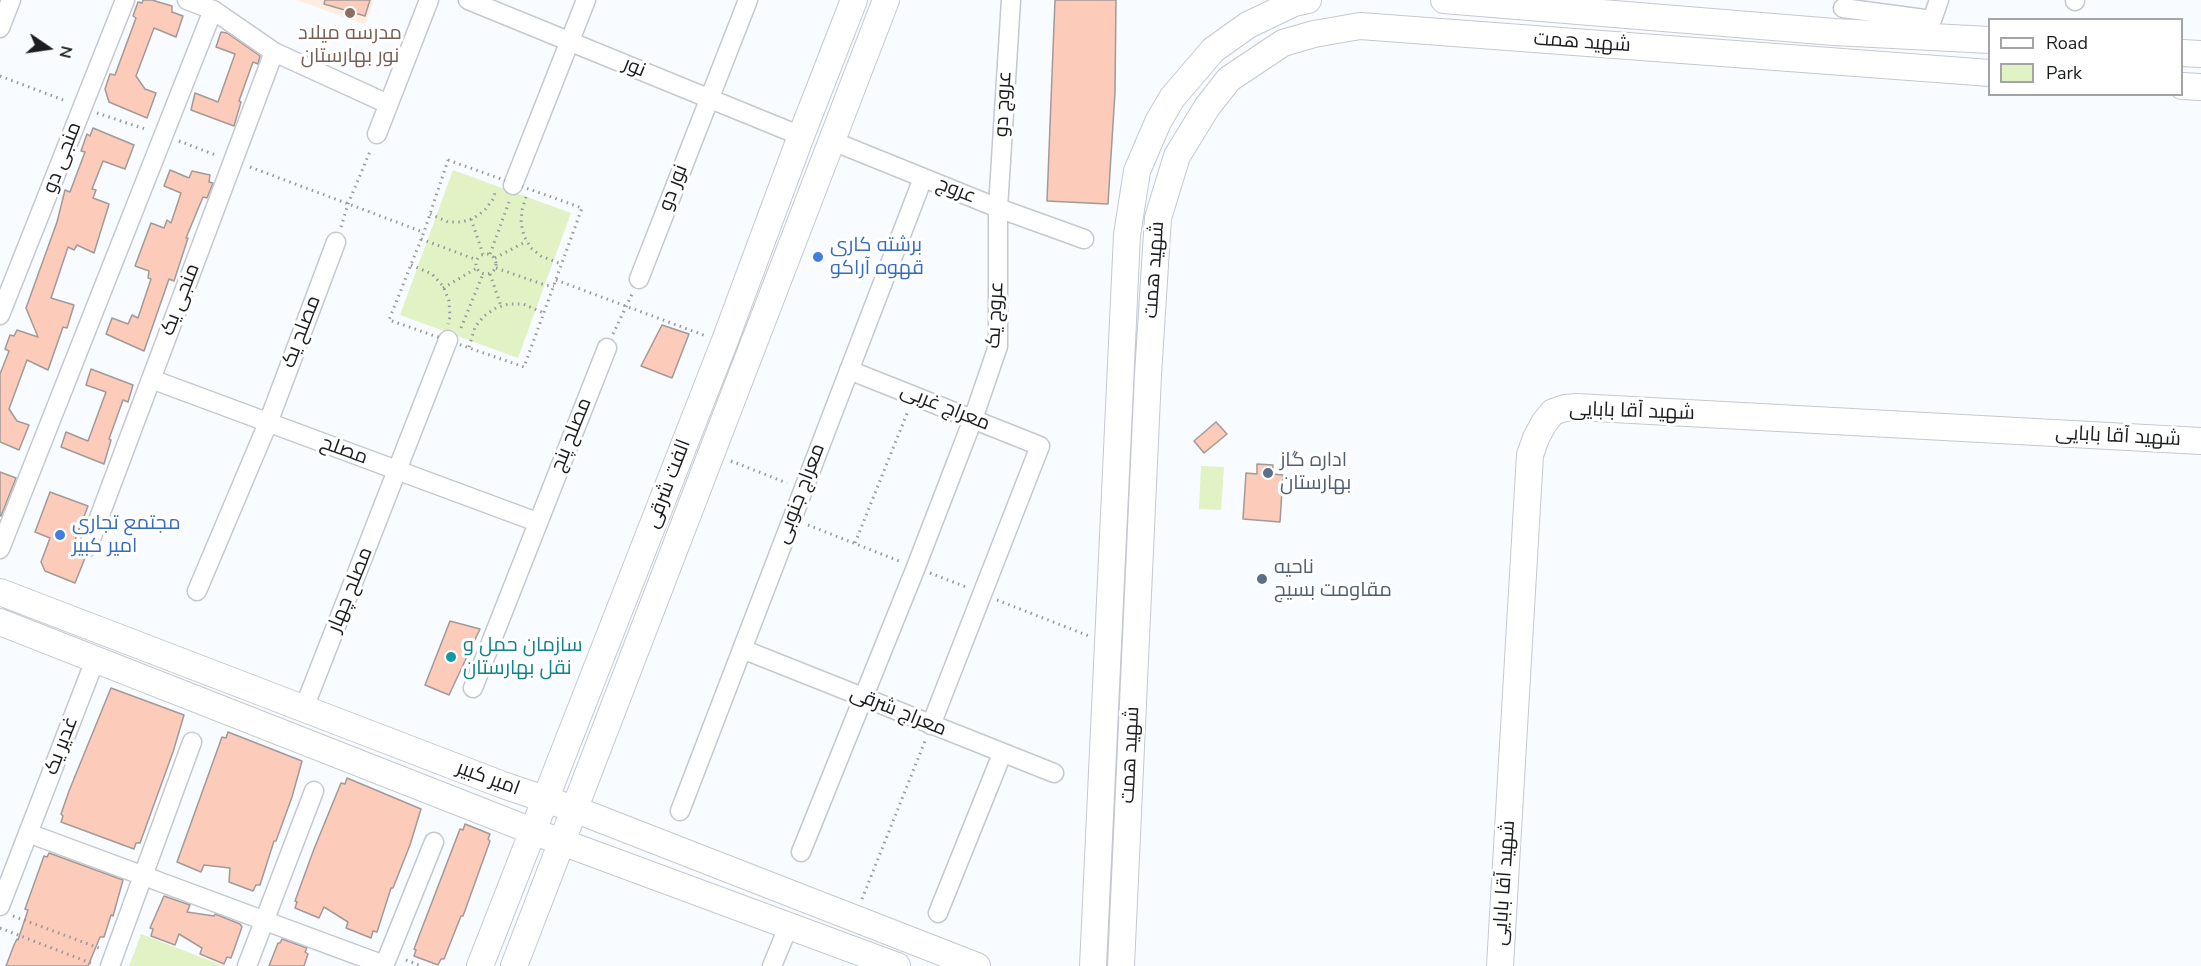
<!DOCTYPE html>
<html>
<head>
<meta charset="utf-8">
<style>
  body { margin:0 }
  #map { position:relative; width:2201px; height:966px; overflow:hidden; background:#f8fbff; font-family:"Nunito Sans",sans-serif }
  canvas { display:block }
  .legend { position:absolute; left:1988px; top:18px; width:195px; height:78px; box-sizing:border-box; background:#fff; border:2px solid #a3a4a5; margin:0; padding:8px 10px; list-style:none; font-size:18px; color:#1a1c1e }
  .legend li { display:flex; align-items:center; gap:12px; height:30px }
  .legend b { width:30px; border:2px solid #a3a4a5 }
  .north { position:absolute; left:18px; top:18px; width:60px; height:60px; -webkit-text-stroke:4px #fff; paint-order:stroke; rotate:103deg; font-size:16px; font-weight:700; line-height:24px; text-align:center; color:#1a1c1e }
  .north::after { content:''; display:block; margin:auto; width:21px; height:27px; background:#1a1c1e; clip-path:polygon(50% 0,100% 100%,50% 72%,0 100%) }
</style>
</head>
<body>
<div id="map">
<canvas width="2201" height="966"></canvas>
<ul class="legend">
<li><b style="height:8px;background:#fff"></b>Road</li>
<li><b style="height:16px;background:#e1f3c4"></b>Park</li>
</ul>
<div class="north">N</div>
</div>
<script>
const g = document.querySelector('canvas').getContext('2d');
g.lineJoin = 'round';
function paint(path, color) {
  g.fillStyle = color;
  g.fill(path, 'evenodd');
}
function poly(rows) {
  const path = new Path2D();
  for (const r of rows) {
    if (r.length === 3) {
      path.moveTo(r[0] + r[2], r[1]);
      path.arc(r[0], r[1], r[2], 0, 2 * Math.PI);
      continue;
    }
    path.moveTo(r[0], r[1]);
    for (let i = 2; i < r.length; i += 2) path.lineTo(r[i], r[i + 1]);
  }
  return path;
}
function trace(path, color, width, dash) {
  g.strokeStyle = color;
  g.lineWidth = width;
  g.lineCap = dash ? 'butt' : 'round';
  g.setLineDash(dash || []);
  g.stroke(path);
}
function label(font, color, halo, rows, align = 'center') {
  g.font = font + ' "Nunito Sans",Cairo,sans-serif';
  g.lineWidth = 6;
  g.setLineDash([]);
  g.textBaseline = 'middle';
  g.strokeStyle = halo;
  g.fillStyle = color;
  for (const [text, x, y, turn = 0] of rows) {
    g.save();
    g.translate(x, y);
    g.rotate((+turn || 0) * Math.PI / 180);
    g.textAlign = isNaN(turn) ? turn : align;
    if (halo) g.strokeText(text, 0, 0);
    g.fillText(text, 0, 0);
    g.restore();
  }
}
const education = poly([
  [297,0,374,0,365,25]
]);
const green = poly([
  [453,170,571,213,518,358,400,315],
  [1201,466,1224,467,1221,510,1199,509],
  [141,934,224,966,129,966]
]);
const building = poly([
  [143,0,152,0,172,6,172,12,183,16,176,37,154,28,136,76,145,89,156,93,147,118,109,102,105,89,110,74,115,75,136,18,133,16,138,2,142,3,143,0],
  [325,0,370,0,365,16,324,4,325,0],
  [1055,0,1116,0,1115,92,1108,204,1047,201,1055,0],
  [221,32,227,33,260,56,258,64,253,62,239,101,241,102,234,126,191,110,195,93,218,102,235,54,216,47,221,32],
  [93,128,134,145,125,169,103,161,92,189,96,190,93,198,109,204,94,253,77,245,74,250,68,247,51,298,74,305,67,328,63,327,48,370,27,360,9,409,17,421,29,425,19,450,0,442,0,374,9,351,5,349,10,335,14,336,17,330,38,337,26,308,57,222,65,190,70,192,85,152,81,151,87,134,90,136,93,128],
  [170,170,189,178,192,171,210,175,209,182,213,183,207,198,203,197,186,238,188,238,174,281,169,279,144,351,106,334,112,318,128,324,132,315,138,318,151,279,148,278,149,271,135,266,151,223,164,228,167,220,171,223,181,193,164,186,170,170],
  [662,325,689,334,672,378,641,366,662,325],
  [91,369,133,385,128,402,123,400,109,439,111,440,104,464,61,447,66,432,88,441,106,392,86,385,91,369],
  [1216,422,1227,434,1204,453,1194,441,1216,422],
  [1257,464,1273,465,1272,474,1283,475,1280,522,1243,519,1246,473,1257,474,1257,464],
  [0,472,16,478,1,516,0,516,0,472],
  [50,492,88,506,72,548,77,550,85,558,75,583,45,571,41,562,50,538,35,532,50,492],
  [450,621,480,629,449,695,425,685,450,621],
  [111,688,184,715,173,752,140,843,136,843,134,849,61,822,63,816,61,814,69,791,111,688],
  [228,732,302,761,292,797,276,841,274,841,260,885,256,885,253,891,229,882,230,868,204,865,201,872,177,862,222,737,226,738,228,732],
  [347,778,421,809,410,845,393,888,391,888,377,932,373,931,371,938,346,928,348,922,324,907,319,918,295,908,297,902,295,901,314,849,341,783,345,784,347,778],
  [465,824,490,834,488,839,490,841,463,916,461,916,444,959,441,959,438,965,414,956,416,950,414,949,460,829,463,830,465,824],
  [49,853,123,880,113,916,111,915,104,937,100,937,88,966,6,966,14,945,17,939,18,940,28,910,25,909,44,856,47,857,49,853],
  [164,896,190,905,187,912,214,916,215,914,240,924,242,927,231,958,227,957,224,964,200,954,202,948,179,934,175,945,151,936,153,929,150,928,164,896],
  [282,939,307,948,305,952,308,954,304,966,269,966,278,943,280,943,282,939]
]);
const path = poly([
  [0,76,66,101],
  [97,113,148,130],
  [179,141,218,156],
  [448,160,582,208,524,367,389,320,424,232,448,160],
  [250,167,423,232],
  [526,197,522,210,521,223,524,236,531,248,541,256,561,264],
  [430,214,448,222,462,222,474,218,485,210,493,199,496,190],
  [471,219,483,254],
  [341,227,348,204,371,149],
  [421,239,477,260],
  [486,264,10],
  [490,254,509,202],
  [495,258,527,241],
  [411,265,432,274,443,286,449,301,450,317,448,324],
  [496,268,545,285,554,286],
  [490,274,501,306],
  [556,280,706,336],
  [443,288,477,268],
  [461,328,483,274],
  [613,334,632,294],
  [469,347,475,327,484,316,496,308,509,304,523,304,544,313],
  [731,461,787,483],
  [808,525,899,561],
  [855,543,908,411],
  [930,573,966,587],
  [997,600,1089,636],
  [862,899,925,741],
  [13,916,99,948],
  [0,928,93,964],
  [406,960,421,966]
]);
const street = poly([
  [187,0,213,10,274,52,388,104],
  [468,0,801,136],
  [2075,1,2075,0],
  [1843,8,1932,20,1939,0],
  [0,28,11,0],
  [377,134,429,0],
  [830,140,998,208,1084,239],
  [513,185,586,0],
  [639,279,748,0],
  [0,315,125,0],
  [849,370,1040,446,931,725],
  [151,379,537,522],
  [88,547,274,52],
  [0,549,213,10],
  [197,591,268,423,336,242],
  [742,649,1054,773],
  [473,688,607,348],
  [304,708,448,340],
  [680,811,923,178],
  [28,833,384,965],
  [801,852,916,567,973,419,998,346,998,208,1011,0],
  [0,906,95,660],
  [938,913,1002,754],
  [110,966,192,742],
  [247,966,314,791],
  [384,966,434,842],
  [772,966,789,925]
]);
const secondary = poly([
  [1444,0,1834,32,1990,40],
  [2182,53,2201,54],
  [2182,86,2201,87],
  [0,592,503,785,574,809,977,966],
  [0,622,532,831,897,966],
  [480,966,724,343,801,136,854,0],
  [514,966,886,0],
  [1093,966,1127,235,1137,171,1158,122,1172,98,1213,50,1248,25,1294,3,1308,0],
  [1121,966,1148,375,1158,218,1177,156,1207,107,1229,79,1283,43,1314,34,1360,26,1990,73],
  [1500,966,1530,455,1536,438,1544,423,1553,412,1565,408,1577,407,2201,441]
]);
const markers = [
  [350,13,6,"#8d6e63"],
  [818,257,6,"#3f7fe0"],
  [1268,473,6,"#5c6f8a"],
  [60,535,6,"#3f7fe0"],
  [1262,579,6,"#5c6f8a"],
  [451,657,6,"#0f9aa8"]
];
const educationNames = [
  ["مدرسه میلاد",350,34],
  ["نور بهارستان",350,57]
];
const streetNames = [
  ["شهید همت",1582,43,4],
  ["نور",634,68,22],
  ["عروج دو",1004,104,-87],
  ["منجی دو",63,158,-69],
  ["نور دو",674,188,-69],
  ["عروج",956,191,22],
  ["شهید همت",1155,270,-86],
  ["منجی یک",181,300,-69],
  ["عروج یک",996,315,-87],
  ["مصلح یک",302,332,-69],
  ["معراج غربی",945,408,22],
  ["شهید آقا بابایی",1632,412,2],
  ["مصلح پنج",572,435,-68],
  ["شهید آقا بابایی",2118,437,3],
  ["مصلح",344,451,20],
  ["الفت شرقی",669,484,-69],
  ["معراج جنوبی",801,494,-69],
  ["مصلح چهار",351,590,-68],
  ["معراج شرقی",898,712,22],
  ["غدیر یک",62,746,-69],
  ["شهید همت",1131,755,-87],
  ["امیر کبیر",488,779,20],
  ["شهید آقا بابایی",1505,883,-86]
];
const shopNames = [
  ["برشته کاری",830,246],
  ["قهوه آراکو",830,269],
  ["مجتمع تجاری",72,524],
  ["امیر کبیر",72,547]
];
const serviceNames = [
  ["اداره گاز",1280,461],
  ["بهارستان",1280,484],
  ["ناحیه",1274,568],
  ["مقاومت بسیج",1274,591]
];
const cultureNames = [
  ["سازمان حمل و",463,646],
  ["نقل بهارستان",463,669]
];
paint(education, '#fdeee1');
paint(green, '#e1f3c4');
paint(building, '#fccbb9');
trace(building, '#a29a98', 1.5);
trace(street, '#c4c9cf', 21);
trace(secondary, '#c4c9cf', 28);
trace(path, '#96989b', 3, [1.5, 4.5]);
trace(street, '#fff', 18);
trace(secondary, '#fff', 26);
for (const [x, y, r, color] of markers) {
  const dot = new Path2D();
  dot.arc(x, y, r, 0, 2 * Math.PI);
  g.fillStyle = color;
  g.fill(dot);
  trace(dot, '#fff', 2);
}
label('20px', '#785e54', '#fff', educationNames);
label('20px', '#1a1c1e', '#fff', streetNames);
label('20px', '#366cbe', '#fff', shopNames, 'left');
label('20px', '#4e5e75', '#fff', serviceNames, 'left');
label('20px', '#0d838f', '#fff', cultureNames, 'left');
</script>
</body>
</html>
